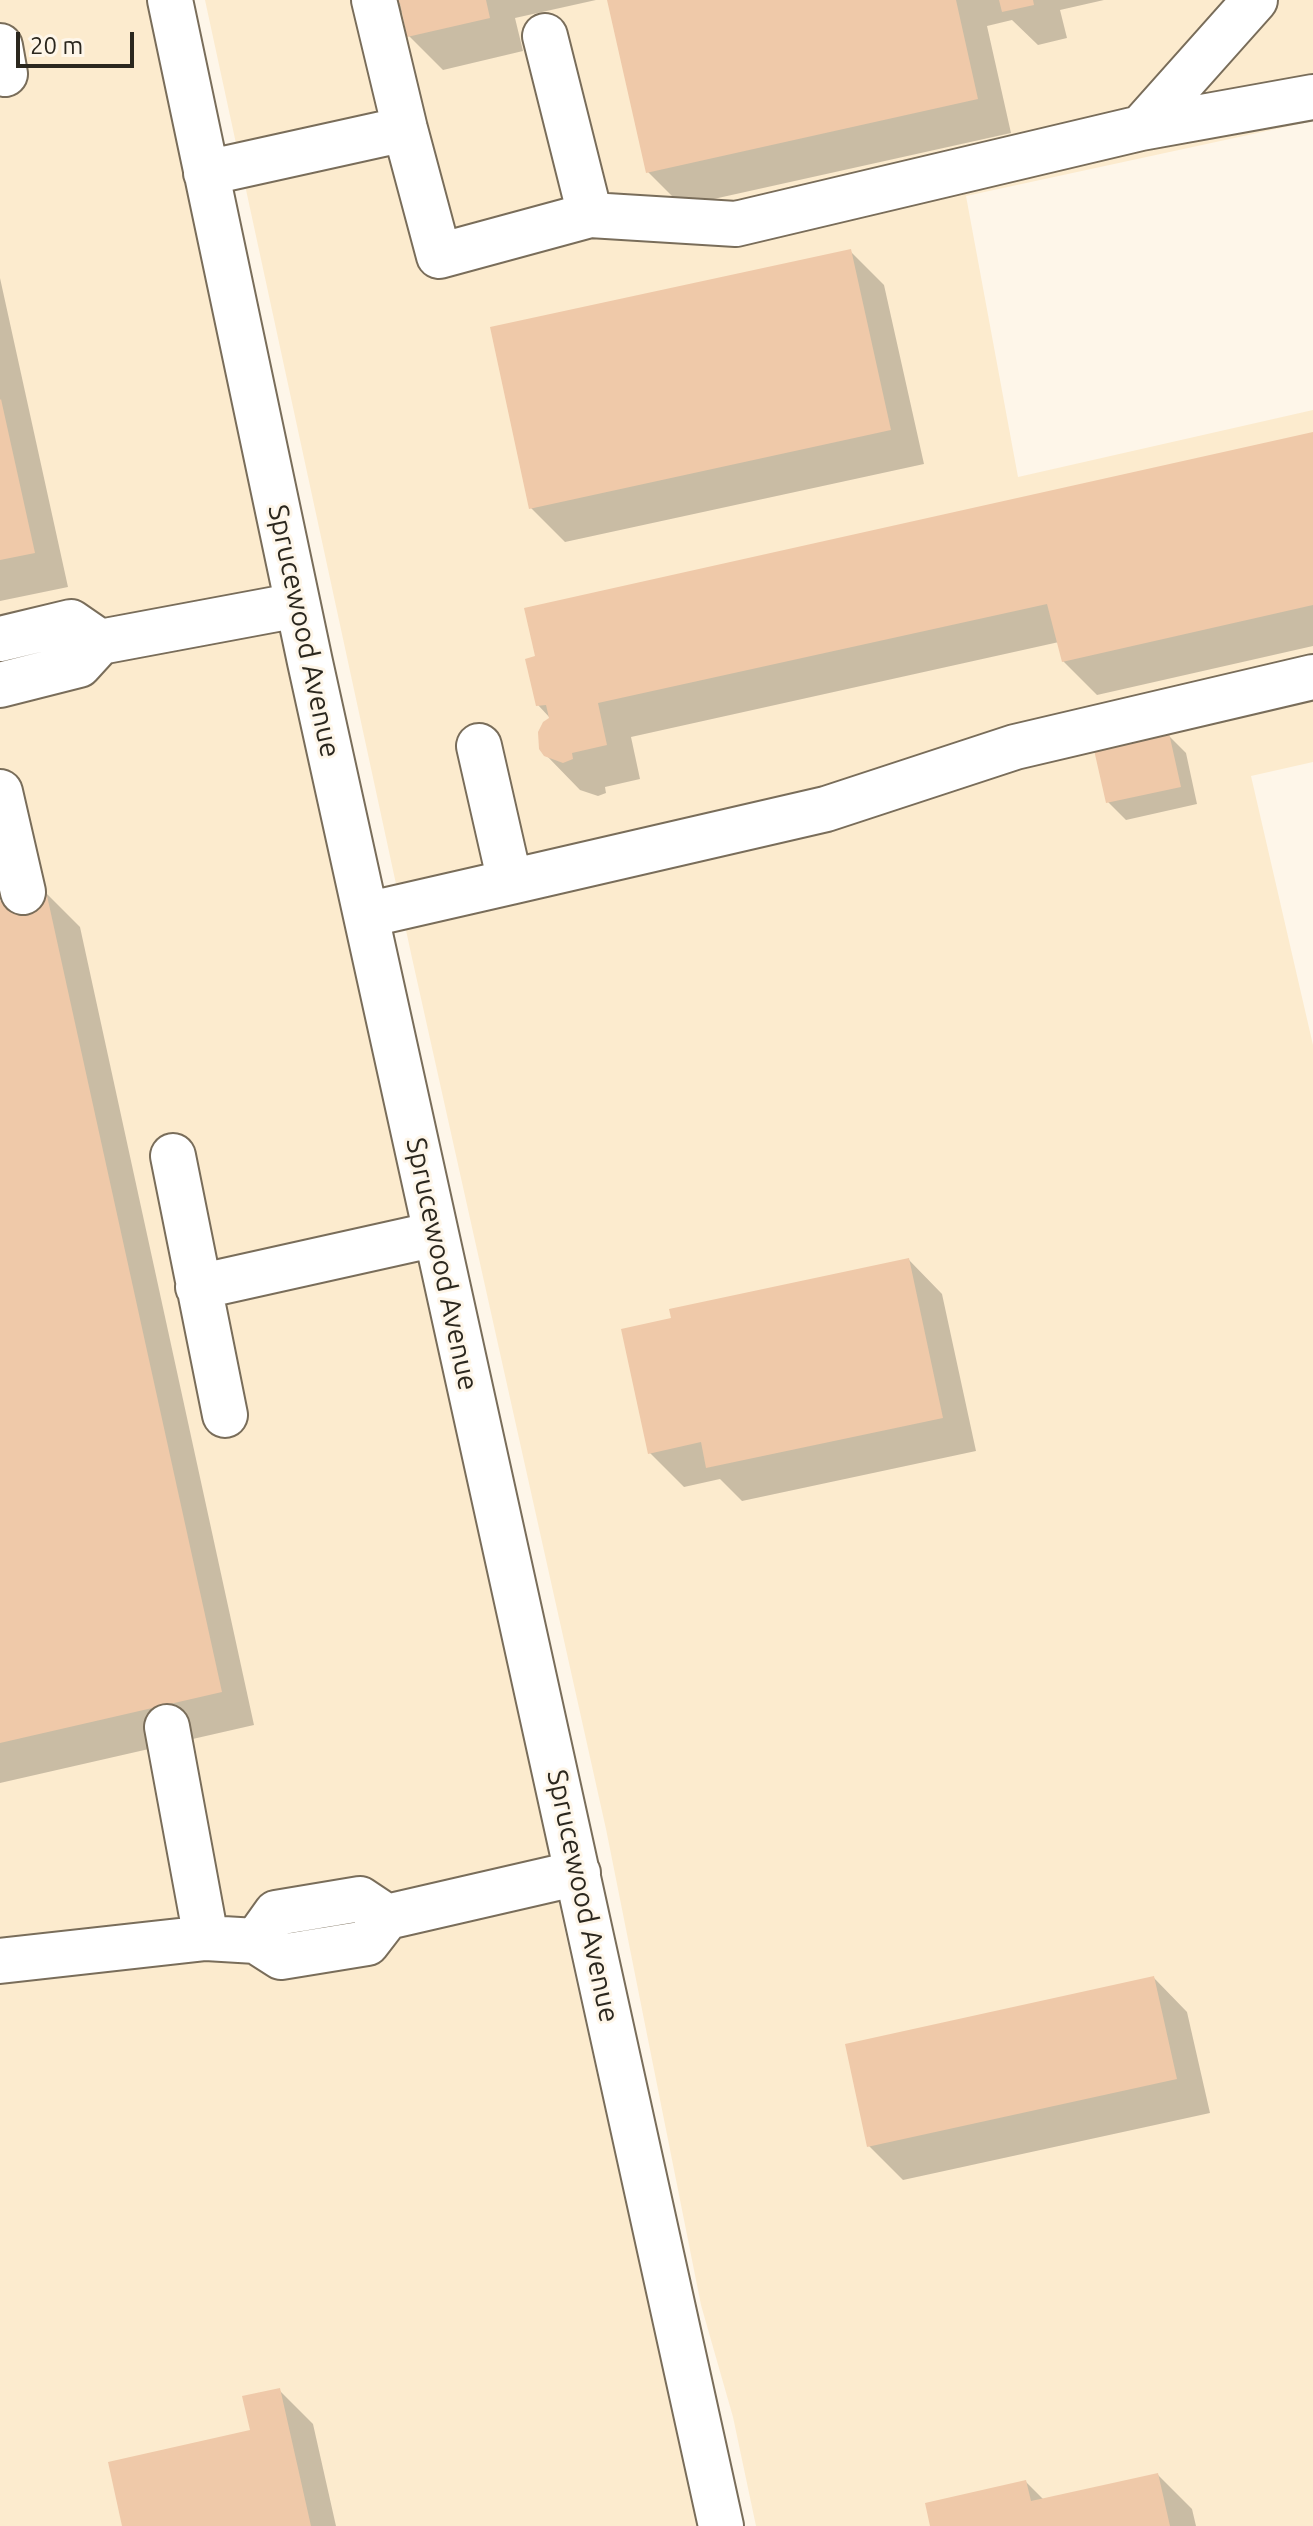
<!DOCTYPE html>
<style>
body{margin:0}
#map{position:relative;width:1313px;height:2526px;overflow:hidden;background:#fef6e9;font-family:Ubuntu,sans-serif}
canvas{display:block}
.scale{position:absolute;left:16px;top:32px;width:118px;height:36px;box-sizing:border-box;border:4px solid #2b271e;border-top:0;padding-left:10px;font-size:24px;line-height:28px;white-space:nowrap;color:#2b271e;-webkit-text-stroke:6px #fef6e9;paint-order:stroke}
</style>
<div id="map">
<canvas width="1313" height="2526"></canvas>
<div class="scale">20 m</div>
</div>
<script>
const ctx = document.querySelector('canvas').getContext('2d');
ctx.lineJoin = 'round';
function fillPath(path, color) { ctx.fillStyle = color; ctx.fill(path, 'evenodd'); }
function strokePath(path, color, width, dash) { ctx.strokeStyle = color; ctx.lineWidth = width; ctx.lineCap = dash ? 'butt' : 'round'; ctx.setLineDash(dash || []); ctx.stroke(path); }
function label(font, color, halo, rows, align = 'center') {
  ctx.font = font + ' Ubuntu,sans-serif'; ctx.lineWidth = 6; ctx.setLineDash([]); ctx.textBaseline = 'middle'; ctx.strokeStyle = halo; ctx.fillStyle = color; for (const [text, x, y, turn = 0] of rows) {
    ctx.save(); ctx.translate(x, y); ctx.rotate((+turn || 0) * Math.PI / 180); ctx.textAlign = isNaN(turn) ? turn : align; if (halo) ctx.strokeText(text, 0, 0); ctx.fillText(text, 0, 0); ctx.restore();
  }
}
fillPath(new Path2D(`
 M 0,0 L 148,0 L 268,520 L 564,1927 L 698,2526 L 0,2526 Z
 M 205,0 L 1313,0 L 1313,121 L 966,196 L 1018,477 L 1313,410 L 1313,762 L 1251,776 L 1313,1045 L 1313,2526 L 756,2526 L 733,2417 L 701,2305 L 606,1829 L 412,958 Z`), '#fcebce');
fillPath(new Path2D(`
 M 392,0 L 596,0 L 515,18 L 523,51 L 443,70 L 409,36 L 405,16 L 393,4 Z
 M 610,0 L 1104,0 L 1060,10 L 1067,38 L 1038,45 L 1012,20 L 987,26 L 1011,133 L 682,206 L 648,172 Z
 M 850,251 L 884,285 L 924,464 L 565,542 L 531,508 Z
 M 0,278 L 68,587 L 0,601 Z
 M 1313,434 L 1313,646 L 1097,695 L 1063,661 L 1059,642 L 631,737 L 640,779 L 605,787 L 606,793 L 598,796 L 580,790 L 546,755 L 551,719 L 538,705 Z
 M 1168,735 L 1186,753 L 1197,804 L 1126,820 L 1108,802 Z
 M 46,893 L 80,927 L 254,1725 L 0,1783 L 0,903 Z
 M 909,1260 L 942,1294 L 976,1451 L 742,1501 L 720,1479 L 684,1487 L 650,1453 Z
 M 1154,1978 L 1187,2012 L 1210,2113 L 903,2180 L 869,2146 Z
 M 279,2390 L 313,2424 L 336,2526 L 124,2526 L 252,2432 Z
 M 1158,2475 L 1192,2509 L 1196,2526 L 932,2526 L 1026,2482 L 1044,2500 Z`), '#0003');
fillPath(new Path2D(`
 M 390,0 L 486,0 L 490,18 L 407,37 L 400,3 L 391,5 Z
 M 607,0 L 956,0 L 978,99 L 646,173 Z
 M 999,0 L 1033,0 L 1034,5 L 1002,12 Z
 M 851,249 L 891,430 L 529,509 L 490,327 Z
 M 1,399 L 35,553 L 0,560 L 0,400 Z
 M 1313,432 L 1313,605 L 1062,662 L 1047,604 L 598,703 L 607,745 L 572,753 L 573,759 L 563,763 L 544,756 L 539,749 L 538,732 L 543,722 L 549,718 L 546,705 L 536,706 L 525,659 L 535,656 L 524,608 Z
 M 1169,733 L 1181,787 L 1106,803 L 1094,750 Z
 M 46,891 L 222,1692 L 0,1743 L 0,901 Z
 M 909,1258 L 943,1418 L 706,1468 L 701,1442 L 648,1454 L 621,1329 L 671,1318 L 669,1309 Z
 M 1154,1976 L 1177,2079 L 867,2147 L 845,2044 Z
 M 280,2388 L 311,2526 L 122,2526 L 108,2462 L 250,2430 L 242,2396 Z
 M 1158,2473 L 1170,2526 L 930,2526 L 925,2503 L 1026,2480 L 1031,2501 Z`), '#efc9a9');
const minor = new Path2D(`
 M 170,0 L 310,662 L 721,2526
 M 374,0 L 405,129 L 439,256 L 590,215 L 545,36
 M 0,46 L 5,74
 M 1141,128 L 1313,97
 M 206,173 L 405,129
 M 590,215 L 736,224 L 1141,128 L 1255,0
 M 0,639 L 71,622 L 100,642
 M 0,685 L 79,665 L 100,642 L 298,605
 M 0,792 L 23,892
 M 510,882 L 826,809 L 1015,747 L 1313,677
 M 366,915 L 510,882 L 479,746
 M 173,1156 L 225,1415
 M 198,1287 L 436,1234
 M 167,1727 L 206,1938
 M 256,1941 L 276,1913 L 360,1899 L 387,1917
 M 0,1961 L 206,1938 L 256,1941 L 281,1957 L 367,1943 L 387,1917 L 578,1873`);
strokePath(minor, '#796d5a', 48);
strokePath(minor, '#fff', 44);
label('28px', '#2b271e', '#fef6e9', [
 ["Sprucewood Avenue",304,631,78],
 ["Sprucewood Avenue",442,1264,78],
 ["Sprucewood Avenue",583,1896,78]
]);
</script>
